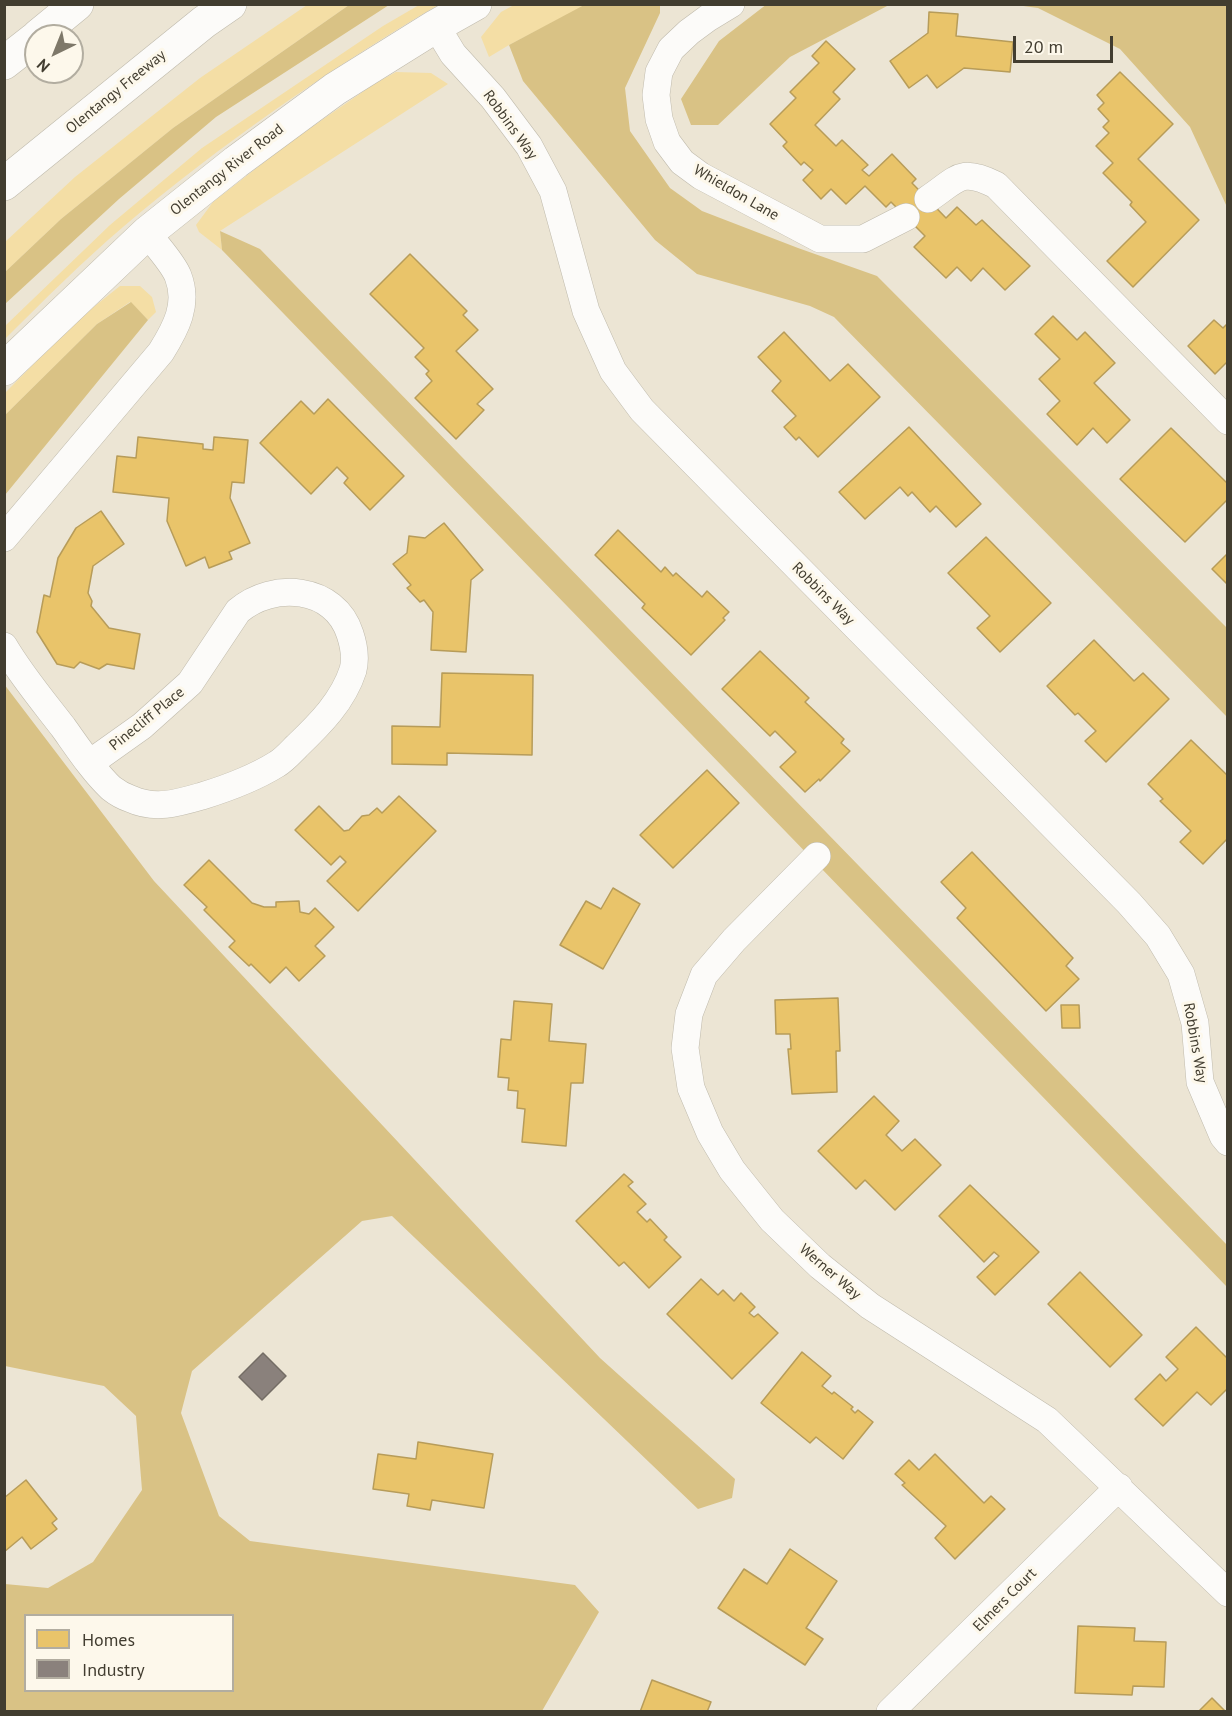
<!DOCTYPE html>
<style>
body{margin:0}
#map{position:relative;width:1232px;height:1716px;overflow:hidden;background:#ece5d4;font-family:"PT Sans",sans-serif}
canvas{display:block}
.frame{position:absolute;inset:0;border:6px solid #423d30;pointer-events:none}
.legend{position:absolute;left:24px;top:1614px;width:210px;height:78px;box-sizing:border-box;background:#fdf8eb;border:2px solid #b2ada0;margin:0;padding:8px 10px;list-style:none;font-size:18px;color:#423d30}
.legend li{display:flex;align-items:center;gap:12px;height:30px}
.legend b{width:30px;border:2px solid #b2ada0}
.north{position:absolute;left:24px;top:24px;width:60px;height:60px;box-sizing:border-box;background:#fdf8eb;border:2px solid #b2ada0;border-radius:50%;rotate:223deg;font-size:16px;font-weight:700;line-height:24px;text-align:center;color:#423d30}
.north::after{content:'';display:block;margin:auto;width:21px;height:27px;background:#7e7869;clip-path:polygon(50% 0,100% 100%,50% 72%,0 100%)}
.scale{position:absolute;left:1013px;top:36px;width:100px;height:27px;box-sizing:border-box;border:3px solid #423d30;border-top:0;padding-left:8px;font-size:18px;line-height:21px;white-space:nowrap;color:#423d30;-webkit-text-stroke:4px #fdf8eb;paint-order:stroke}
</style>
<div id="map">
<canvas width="1232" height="1716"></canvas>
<div class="frame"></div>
<ul class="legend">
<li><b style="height:16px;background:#e9c46a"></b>Homes</li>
<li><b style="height:16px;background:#8a817c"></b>Industry</li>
</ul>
<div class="north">N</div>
<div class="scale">20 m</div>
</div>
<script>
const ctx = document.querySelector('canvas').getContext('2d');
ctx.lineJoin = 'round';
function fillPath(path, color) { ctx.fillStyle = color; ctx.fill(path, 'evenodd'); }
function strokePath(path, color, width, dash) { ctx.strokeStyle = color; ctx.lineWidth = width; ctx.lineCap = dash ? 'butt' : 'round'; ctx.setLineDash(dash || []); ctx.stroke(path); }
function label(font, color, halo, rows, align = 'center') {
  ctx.font = font + ' "PT Sans",sans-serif'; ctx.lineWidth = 6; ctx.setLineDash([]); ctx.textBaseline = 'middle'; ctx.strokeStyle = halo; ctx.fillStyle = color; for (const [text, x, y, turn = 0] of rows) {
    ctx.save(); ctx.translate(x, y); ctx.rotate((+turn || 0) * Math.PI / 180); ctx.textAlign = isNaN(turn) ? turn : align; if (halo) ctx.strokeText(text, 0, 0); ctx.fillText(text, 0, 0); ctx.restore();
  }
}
fillPath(new Path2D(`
 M 307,5 L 349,5 L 173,128 L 61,219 L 5,272 L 5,242 L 75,177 L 200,78 Z
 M 419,5 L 438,5 C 328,70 221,144 123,227 C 82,262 43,301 5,339 L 5,326 L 110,225 L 202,148 L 383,26 Z
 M 514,5 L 586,5 L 509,45 L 489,57 L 481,37 L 501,12 Z
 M 396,72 L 431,73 L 448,84 L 220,231 L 222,250 L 199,232 L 196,225 L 213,202 L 290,142 L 374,84 Z
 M 120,286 L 140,286 L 152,297 L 156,312 L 148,320 L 130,302 L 97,324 L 5,415 L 5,393 L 76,321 Z`), '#f4dea5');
fillPath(new Path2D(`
 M 586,4 L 660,5 L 660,13 L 625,88 L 630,131 L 670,188 L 702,211 L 798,248 L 877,276 L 1227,628 L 1227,717 L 834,317 L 810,306 L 697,274 L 655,240 L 523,81 L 509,45 Z
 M 767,4 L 889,5 L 790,57 L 718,125 L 691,125 L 681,99 L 719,41 Z
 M 349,5 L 389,5 L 216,117 L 119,199 L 5,304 L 5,272 L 61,219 L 173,128 Z
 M 1016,5 L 1227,5 L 1227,207 L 1190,127 L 1120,49 L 1038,8 Z
 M 220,231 L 260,249 L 1227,1245 L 1227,1287 L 222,250 Z
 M 131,302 L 148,320 L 5,495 L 5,415 L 97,324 Z
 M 4,684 L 154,881 L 600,1358 L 735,1479 L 732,1498 L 698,1509 L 392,1216 L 362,1221 L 192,1371 L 181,1413 L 219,1516 L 250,1541 L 575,1585 L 599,1612 L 542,1711 L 5,1711 L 5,1584 L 48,1588 L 93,1562 L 142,1490 L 136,1416 L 104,1386 L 5,1366 ZM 26,1616 L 232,1616 L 232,1690 L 26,1690 Z`), '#d9c285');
const homes = new Path2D(`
 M 929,12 L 958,14 L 956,36 L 1013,42 L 1010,72 L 964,68 L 937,88 L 927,75 L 909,88 L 890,61 L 928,33 Z
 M 826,41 L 855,69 L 833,92 L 840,99 L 815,125 L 836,146 L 842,140 L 868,165 L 862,170 L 869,176 L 892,154 L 916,179 L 912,183 L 946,218 L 957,207 L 976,225 L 982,220 L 1030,266 L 1005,290 L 983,268 L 971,281 L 957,267 L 946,278 L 914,247 L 925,236 L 891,202 L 886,207 L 865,186 L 846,204 L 831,189 L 821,199 L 803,180 L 813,170 L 804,162 L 801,165 L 783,146 L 787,142 L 770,124 L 796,98 L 790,92 L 819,63 L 812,56 Z
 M 1120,72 L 1173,124 L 1138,159 L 1199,220 L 1133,287 L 1107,261 L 1146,222 L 1130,205 L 1132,202 L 1103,173 L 1113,163 L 1096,146 L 1109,133 L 1103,127 L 1109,121 L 1098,109 L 1104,103 L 1097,95 Z
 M 410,254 L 467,311 L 463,315 L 478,330 L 456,351 L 493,389 L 477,404 L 484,410 L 456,439 L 415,398 L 432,381 L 426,374 L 429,371 L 415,357 L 424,348 L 370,294 Z
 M 1053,316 L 1077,340 L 1085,332 L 1115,363 L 1094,383 L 1130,420 L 1107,443 L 1093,428 L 1077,445 L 1047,414 L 1060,401 L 1039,379 L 1060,359 L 1035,334 Z
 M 1214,320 L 1223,328 L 1228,323 L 1228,361 L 1215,374 L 1188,346 Z
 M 784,332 L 830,381 L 848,364 L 880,397 L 818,457 L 799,437 L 796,440 L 784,427 L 796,416 L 772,391 L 781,381 L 758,357 Z
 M 328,399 L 404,476 L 370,510 L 344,483 L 348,478 L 337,467 L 311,494 L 260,443 L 301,401 L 314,414 Z
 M 909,427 L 981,504 L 956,527 L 936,506 L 930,512 L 912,492 L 908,496 L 900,487 L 865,519 L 839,492 Z
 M 1171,428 L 1228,484 L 1228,499 L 1185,542 L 1120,479 Z
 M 138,437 L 203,444 L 203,449 L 213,450 L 214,437 L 248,440 L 244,483 L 232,482 L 230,498 L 250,543 L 229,552 L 232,559 L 209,568 L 205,557 L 186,566 L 167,521 L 169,498 L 113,492 L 117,456 L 136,458 Z
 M 101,511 L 124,544 L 93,566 L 88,593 L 92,601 L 91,606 L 109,628 L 140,634 L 134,669 L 107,664 L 99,669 L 80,662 L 74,668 L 57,664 L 37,632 L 44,595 L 50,597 L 58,558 L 76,528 Z
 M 444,523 L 483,570 L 471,580 L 466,652 L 431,650 L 433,612 L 424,600 L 420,602 L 407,588 L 411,585 L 393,564 L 407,553 L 409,536 L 425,538 Z
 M 618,530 L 661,572 L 665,567 L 673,576 L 676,573 L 702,597 L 707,591 L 729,612 L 723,618 L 725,620 L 691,655 L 642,608 L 645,604 L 595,555 Z
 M 986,537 L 1051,603 L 1000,652 L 977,628 L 990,616 L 948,573 Z
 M 1228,553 L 1228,585 L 1212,569 Z
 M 1094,640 L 1134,681 L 1143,673 L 1169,699 L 1106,762 L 1085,741 L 1096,731 L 1078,713 L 1075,715 L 1047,686 Z
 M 760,651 L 809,698 L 805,702 L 844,739 L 841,743 L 850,751 L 820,781 L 819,779 L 805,792 L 780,767 L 796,752 L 775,731 L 770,736 L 722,689 Z
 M 442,673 L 533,675 L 532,755 L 447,753 L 447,765 L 392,764 L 392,726 L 440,727 Z
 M 1191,740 L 1228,776 L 1228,838 L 1203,864 L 1180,842 L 1191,831 L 1160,801 L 1163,799 L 1148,784 Z
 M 707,770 L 739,803 L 673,868 L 640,835 Z
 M 399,796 L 436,831 L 358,911 L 327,881 L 346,862 L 340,856 L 331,865 L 295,830 L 319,806 L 344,831 L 349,830 L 362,816 L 369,815 L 377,808 L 382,813 Z
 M 972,852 L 1073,958 L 1066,966 L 1079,979 L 1046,1011 L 957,918 L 966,908 L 941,882 Z
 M 209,860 L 252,903 L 264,907 L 276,907 L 276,902 L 299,901 L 300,912 L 309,914 L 315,908 L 334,927 L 315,946 L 325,956 L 299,981 L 286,967 L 270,983 L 251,964 L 249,966 L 229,947 L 235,941 L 204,910 L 207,907 L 184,885 Z
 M 613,888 L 640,904 L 603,969 L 560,945 L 586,901 L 601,909 Z
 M 838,998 L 840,1051 L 836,1051 L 837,1092 L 792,1094 L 788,1049 L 791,1049 L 790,1034 L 776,1034 L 775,1000 Z
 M 514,1001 L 552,1004 L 549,1041 L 586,1044 L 583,1083 L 571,1083 L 566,1146 L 522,1142 L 525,1109 L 517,1108 L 518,1091 L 508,1090 L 509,1078 L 498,1077 L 501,1039 L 511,1040 Z
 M 1061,1005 L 1079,1005 L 1080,1028 L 1062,1028 Z
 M 874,1096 L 899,1121 L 886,1135 L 902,1151 L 915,1139 L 941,1165 L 895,1210 L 865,1180 L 856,1189 L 818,1151 Z
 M 624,1174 L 633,1182 L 628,1186 L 646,1204 L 637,1212 L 647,1222 L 650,1219 L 667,1237 L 664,1240 L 681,1257 L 649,1288 L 624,1262 L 619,1266 L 576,1221 Z
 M 970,1185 L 1039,1252 L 995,1295 L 977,1277 L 999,1256 L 994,1252 L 984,1262 L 939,1216 Z
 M 1080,1272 L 1142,1335 L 1110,1367 L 1048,1304 Z
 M 701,1279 L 718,1295 L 723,1290 L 734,1301 L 741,1293 L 755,1307 L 749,1313 L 754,1317 L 758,1314 L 778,1333 L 732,1379 L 667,1314 Z
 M 1196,1327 L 1228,1359 L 1228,1388 L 1211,1405 L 1197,1392 L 1163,1426 L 1135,1399 L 1160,1374 L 1166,1381 L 1178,1369 L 1166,1357 Z
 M 802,1352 L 831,1376 L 822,1386 L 832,1394 L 834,1392 L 853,1407 L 851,1409 L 855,1413 L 858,1410 L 873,1422 L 843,1459 L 816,1437 L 810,1443 L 761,1403 Z
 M 418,1442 L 493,1454 L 484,1508 L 432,1500 L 430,1510 L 407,1506 L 409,1494 L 373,1489 L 378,1454 L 416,1459 Z
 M 935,1454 L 984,1503 L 991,1496 L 1005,1509 L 955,1559 L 935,1538 L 946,1526 L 902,1485 L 905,1483 L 895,1474 L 909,1460 L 919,1470 Z
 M 26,1480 L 57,1519 L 52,1523 L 57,1529 L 31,1549 L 22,1537 L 4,1552 L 4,1498 Z
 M 790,1549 L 837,1581 L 806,1628 L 823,1639 L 805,1665 L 718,1608 L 744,1569 L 767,1584 Z
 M 1078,1626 L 1135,1628 L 1134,1641 L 1166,1642 L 1164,1687 L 1133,1686 L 1132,1695 L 1075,1693 Z
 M 652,1680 L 711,1702 L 707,1712 L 640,1712 Z
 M 1212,1698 L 1226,1712 L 1198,1712 Z`);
fillPath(homes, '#e9c46a');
strokePath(homes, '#b79c59', 1.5);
const industry = new Path2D(`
 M 263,1353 L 286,1376 L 262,1400 L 239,1377 Z`);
fillPath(industry, '#8a817c');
strokePath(industry, '#746d65', 1.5);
const minor = new Path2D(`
 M 731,4 L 708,18 L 689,32 L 671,49 L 659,72 L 656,95 L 659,119 L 667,142 L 682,162 L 701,176 L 820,239 L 863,239 L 906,217
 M 436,26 L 453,54 L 493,98 L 529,146 L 553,191 L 586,311 L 613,371 L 642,410 L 1129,903 L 1158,936 L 1181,974 L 1195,1023 L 1200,1082 L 1223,1136 L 1228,1142
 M 928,199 C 958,179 960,167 996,185 L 1228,421
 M 4,538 L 161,352 C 176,328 189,304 178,276 C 173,263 156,245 147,233
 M 4,646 C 21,675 43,701 63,727 C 78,748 93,771 111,788 C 116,792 125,797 131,799 C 155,810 178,803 202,796 C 228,788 253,779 277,764 C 284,760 291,752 297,746 C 320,724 343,701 353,670 C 356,658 354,646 350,634 C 335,586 273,581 238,611 L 190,683 L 142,726 L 90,763
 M 817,856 L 734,940 L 704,975 L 689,1014 L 685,1048 L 691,1088 L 710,1133 L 732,1170 L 772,1220 L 820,1266 L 870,1306 L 1047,1420 L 1228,1593
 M 890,1712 L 1119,1487`);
const secondary = new Path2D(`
 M 4,369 L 147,233 L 236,162 L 335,89 L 436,26 L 475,4`);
const motorway = new Path2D(`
 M 38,36 L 77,4
 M 4,63 L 36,38
 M 4,184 L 204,22 L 230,4`);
strokePath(minor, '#bfbaac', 28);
strokePath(secondary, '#bfbaac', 34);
strokePath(motorway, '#bfbaac', 34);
strokePath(minor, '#fcfbf9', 27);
strokePath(secondary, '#fcfbf9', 33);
strokePath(motorway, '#fcfbf9', 33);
label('15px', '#423d30', '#fdf8eb', [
 ["Olentangy Freeway",116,92,-39],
 ["Robbins Way",510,125,54],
 ["Olentangy River Road",227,170,-38],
 ["Whieldon Lane",736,193,30],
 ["Robbins Way",823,594,45],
 ["Pinecliff Place",147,719,-39],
 ["Robbins Way",1195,1043,80],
 ["Werner Way",830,1272,41],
 ["Elmers Court",1005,1600,-45]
]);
</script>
